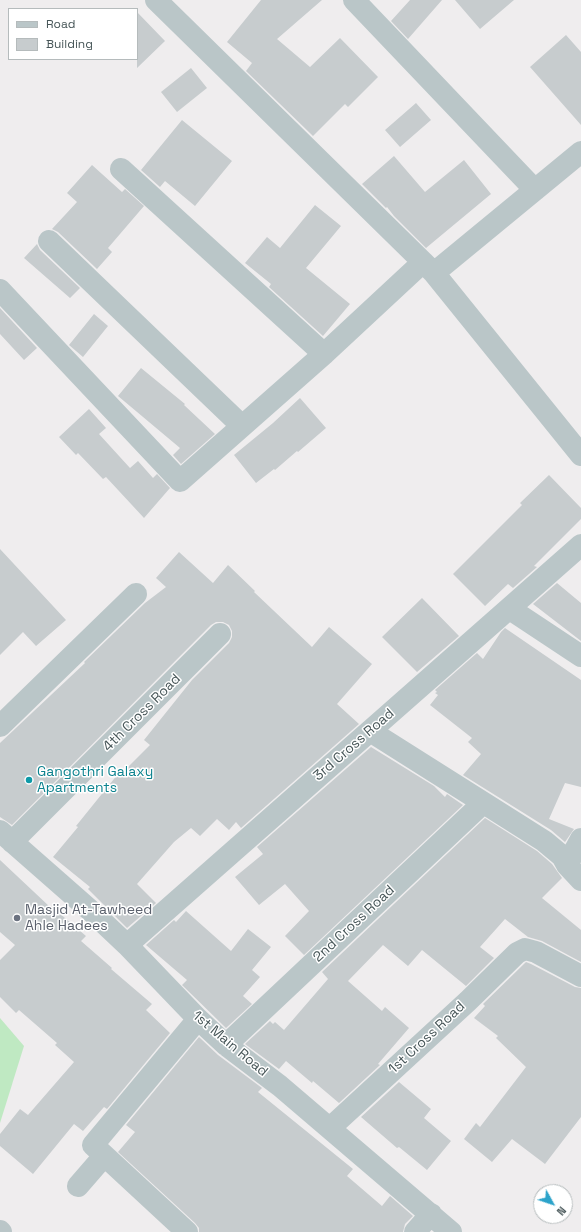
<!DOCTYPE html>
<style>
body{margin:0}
#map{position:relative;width:581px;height:1232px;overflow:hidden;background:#efedee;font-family:"Space Grotesk",sans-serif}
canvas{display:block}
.legend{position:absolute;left:8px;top:8px;width:130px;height:52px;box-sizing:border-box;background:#fff;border:1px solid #b5bbbc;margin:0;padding:5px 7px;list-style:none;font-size:12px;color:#475658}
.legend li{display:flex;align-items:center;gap:8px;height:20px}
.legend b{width:20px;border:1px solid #b5bbbc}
.north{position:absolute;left:533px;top:1184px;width:40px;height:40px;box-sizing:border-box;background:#fff;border:1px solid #b5bbbc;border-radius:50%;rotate:130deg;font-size:11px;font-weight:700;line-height:16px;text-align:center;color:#475658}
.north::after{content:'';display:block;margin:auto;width:14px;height:18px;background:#2ca3ca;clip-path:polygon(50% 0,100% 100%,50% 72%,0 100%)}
</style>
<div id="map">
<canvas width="581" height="1232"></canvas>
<ul class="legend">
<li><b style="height:5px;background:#bac6c8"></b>Road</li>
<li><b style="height:11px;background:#c7ccce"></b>Building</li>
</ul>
<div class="north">N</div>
</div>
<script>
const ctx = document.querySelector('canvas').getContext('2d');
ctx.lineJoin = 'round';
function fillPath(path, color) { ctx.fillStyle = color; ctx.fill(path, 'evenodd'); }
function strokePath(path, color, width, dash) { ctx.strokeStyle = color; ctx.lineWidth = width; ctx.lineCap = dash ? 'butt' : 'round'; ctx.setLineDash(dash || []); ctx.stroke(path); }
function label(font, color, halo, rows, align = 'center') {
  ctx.font = font + ' "Space Grotesk",sans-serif'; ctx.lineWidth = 3; ctx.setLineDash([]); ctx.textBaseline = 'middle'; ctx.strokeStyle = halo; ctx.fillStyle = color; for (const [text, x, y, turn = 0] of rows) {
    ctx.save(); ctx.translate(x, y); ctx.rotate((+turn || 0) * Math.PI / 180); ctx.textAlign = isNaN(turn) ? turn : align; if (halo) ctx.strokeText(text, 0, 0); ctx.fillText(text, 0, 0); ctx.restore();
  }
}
fillPath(new Path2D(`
 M 0,1018 L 24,1046 L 0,1123 Z`), '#bfe9c2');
fillPath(new Path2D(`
 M 261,0 L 322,0 L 277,39 L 310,67 L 340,38 L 378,77 L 348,107 L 345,104 L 313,136 L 246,71 L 252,63 L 227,42 Z
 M 410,0 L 442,0 L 408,39 L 391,21 Z
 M 455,0 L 514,0 L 480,29 Z
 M 137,12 L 165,41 L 137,68 Z
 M 566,35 L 581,52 L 581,125 L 530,67 Z
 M 191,68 L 207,88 L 177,112 L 161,92 Z
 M 416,103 L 431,120 L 400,147 L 385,130 Z
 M 182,120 L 232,161 L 195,206 L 165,181 L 160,187 L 141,170 Z
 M 394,156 L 425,192 L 464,160 L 491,194 L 426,248 L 394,216 L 387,207 L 386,208 L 362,184 Z
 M 92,165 L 122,192 L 125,189 L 144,206 L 108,248 L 112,252 L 97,269 L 58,232 L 52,229 L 77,202 L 67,193 Z
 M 315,205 L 341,226 L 306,268 L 350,304 L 323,336 L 269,287 L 271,284 L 245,263 L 267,237 L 280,248 Z
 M 37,244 L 40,250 L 80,288 L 70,298 L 24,258 Z
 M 0,308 L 37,348 L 24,360 L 0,334 Z
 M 94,314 L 108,326 L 83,357 L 69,345 Z
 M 141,368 L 185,404 L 184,405 L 215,434 L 181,464 L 173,455 L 180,448 L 118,396 Z
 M 300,398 L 326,428 L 298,452 L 297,451 L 275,470 L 274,469 L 256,483 L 234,455 L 273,423 Z
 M 89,409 L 106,428 L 99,434 L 130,468 L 138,461 L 153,478 L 157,474 L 170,488 L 144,518 L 106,477 L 103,479 L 78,453 L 76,455 L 59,437 Z
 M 549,475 L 581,508 L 581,519 L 534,566 L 537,567 L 513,588 L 508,584 L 485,606 L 453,574 L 522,505 L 520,503 Z
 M 0,549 L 66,620 L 36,646 L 23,632 L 0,655 Z
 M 179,552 L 213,583 L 228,565 L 255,591 L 254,592 L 312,647 L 329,627 L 372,664 L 337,704 L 359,724 L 241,828 L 236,822 L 229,830 L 217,819 L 200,836 L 191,828 L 174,842 L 137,884 L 156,903 L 127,928 L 88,889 L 90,887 L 53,857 L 78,827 L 76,826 L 122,769 L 124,771 L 150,745 L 144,740 L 192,680 L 229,643 L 232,637 L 232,631 L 229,625 L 223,622 L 216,622 L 211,625 L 12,825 L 0,817 L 0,743 L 85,663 L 84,662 L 145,603 L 166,587 L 156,578 Z
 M 557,583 L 581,603 L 581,641 L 533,604 Z
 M 422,598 L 459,636 L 417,672 L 382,637 Z
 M 505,628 L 581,680 L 581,787 L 565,783 L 549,819 L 574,829 L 565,842 L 551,830 L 463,775 L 481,754 L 468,742 L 472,738 L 430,705 L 438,695 L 435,693 L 437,692 L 435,690 L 477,653 L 483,659 L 501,632 Z
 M 371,747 L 434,786 L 445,797 L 447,794 L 463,805 L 304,955 L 285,936 L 309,911 L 285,884 L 259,905 L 235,877 L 263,854 L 257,847 Z
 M 485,818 L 537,851 L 552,864 L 562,878 L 542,898 L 581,930 L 581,962 L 542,941 L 528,937 L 505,919 L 480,947 L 494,958 L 466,986 L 422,950 L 408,966 L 383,945 L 348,981 L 382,1011 L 385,1007 L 409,1028 L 378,1064 L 380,1065 L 339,1103 L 313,1081 L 312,1083 L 286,1061 L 279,1069 L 245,1044 L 270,1021 L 273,1024 L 275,1022 L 284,1030 L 328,979 L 322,972 Z
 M 0,860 L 50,907 L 51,906 L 86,936 L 81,941 L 112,968 L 111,969 L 152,1004 L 146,1010 L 170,1033 L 107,1109 L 104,1107 L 83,1131 L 74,1124 L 33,1174 L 0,1146 L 0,1134 L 20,1109 L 28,1115 L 74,1062 L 55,1045 L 57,1043 L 19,1010 L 16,1013 L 0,997 L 0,960 L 15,945 L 0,932 Z
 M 186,911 L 231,951 L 248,929 L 271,947 L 252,970 L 260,977 L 243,996 L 252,1004 L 226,1028 L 182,985 L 187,980 L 146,945 L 174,920 L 176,922 Z
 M 526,962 L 531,964 L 575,987 L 581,988 L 581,1117 L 545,1164 L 512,1139 L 492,1162 L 464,1139 L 476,1123 L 480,1127 L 526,1067 L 496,1038 L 498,1036 L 474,1018 L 485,1006 L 483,1004 Z
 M 199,1037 L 218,1055 L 262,1088 L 258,1092 L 353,1169 L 347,1176 L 382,1206 L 390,1196 L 413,1216 L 405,1224 L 403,1232 L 199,1232 L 199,1228 L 195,1223 L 118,1152 L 135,1132 L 126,1125 Z
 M 399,1082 L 431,1109 L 424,1118 L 451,1141 L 427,1170 L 399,1147 L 397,1148 L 361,1117 Z`), '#c7ccce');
strokePath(new Path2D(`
 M 156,0 L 423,262
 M 354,0 L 535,190
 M 121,169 L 324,354
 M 49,241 L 242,426
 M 434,273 L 581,455
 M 0,290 L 180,481 L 324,354 L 423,262 L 434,273 L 581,152
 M 510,609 L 581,656
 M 0,726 L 136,594
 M 370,731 L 544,841 L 562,856 L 567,865 L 581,880
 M 0,831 L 91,911 L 127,945 L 198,1019 L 226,1045 L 280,1086 L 451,1232
 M 12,842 L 220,634
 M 567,865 L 581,839
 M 127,945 L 581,545
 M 226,1045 L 483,803
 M 330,1128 L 468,1001 L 517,953 L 525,949 L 536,952 L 581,976
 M 78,1186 L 104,1156
 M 0,1231 L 1,1232
 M 187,1232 L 93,1145 L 198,1019
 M 415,1232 L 431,1214`), '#bac6c8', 22);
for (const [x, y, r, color] of [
 [29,780,4,"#0f9aa8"],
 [17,918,4,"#6b7280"]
]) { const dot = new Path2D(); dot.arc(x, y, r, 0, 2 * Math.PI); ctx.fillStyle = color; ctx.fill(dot); strokePath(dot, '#fff', 1.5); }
label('14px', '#475658', '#fff', [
 ["4th Cross Road",142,713,-45],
 ["3rd Cross Road",354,745,-41],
 ["2nd Cross Road",354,924,-43],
 ["1st Cross Road",427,1038,-43],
 ["1st Main Road",230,1044,40]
]);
label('14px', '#0d838f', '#fff', [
 ["Gangothri Galaxy",37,772],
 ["Apartments",37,788]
], 'left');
label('14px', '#5b616d', '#fff', [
 ["Masjid At-Tawheed",25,910],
 ["Ahle Hadees",25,926]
], 'left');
</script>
